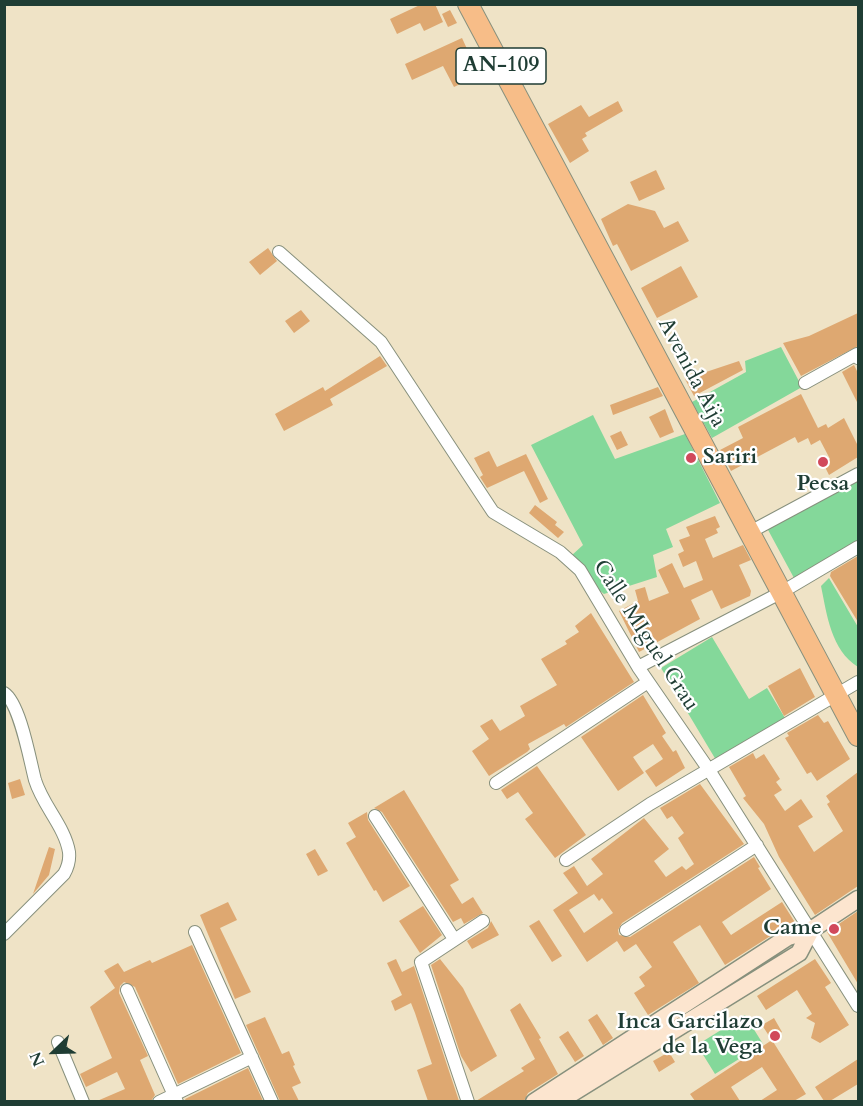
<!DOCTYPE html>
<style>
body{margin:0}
#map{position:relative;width:863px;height:1106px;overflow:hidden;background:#efe3c6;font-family:Cardo,serif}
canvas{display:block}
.frame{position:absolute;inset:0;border:6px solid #1f3d34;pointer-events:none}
.north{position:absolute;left:24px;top:1022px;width:60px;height:60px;-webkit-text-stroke:4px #fff;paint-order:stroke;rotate:247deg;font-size:16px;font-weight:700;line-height:24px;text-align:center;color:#1f3d34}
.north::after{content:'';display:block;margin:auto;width:21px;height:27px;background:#1f3d34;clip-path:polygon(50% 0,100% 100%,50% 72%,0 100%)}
</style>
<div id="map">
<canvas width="863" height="1106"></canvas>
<div class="frame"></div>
<div class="north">N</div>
</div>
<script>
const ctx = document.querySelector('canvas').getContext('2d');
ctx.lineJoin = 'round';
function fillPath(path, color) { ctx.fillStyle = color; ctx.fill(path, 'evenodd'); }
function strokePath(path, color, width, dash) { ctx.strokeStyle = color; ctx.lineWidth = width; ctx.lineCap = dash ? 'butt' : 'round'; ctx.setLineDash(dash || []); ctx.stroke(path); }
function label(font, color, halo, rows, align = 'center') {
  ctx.font = font + ' Cardo,serif'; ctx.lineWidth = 4.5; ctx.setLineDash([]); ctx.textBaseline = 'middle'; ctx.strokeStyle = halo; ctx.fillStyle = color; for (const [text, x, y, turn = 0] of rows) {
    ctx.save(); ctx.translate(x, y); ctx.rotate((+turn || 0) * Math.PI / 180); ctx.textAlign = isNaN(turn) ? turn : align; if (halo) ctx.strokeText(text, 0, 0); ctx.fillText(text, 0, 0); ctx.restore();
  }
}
fillPath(new Path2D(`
 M 781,347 L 802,387 L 712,438 L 692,402 L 746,372 L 745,361 Z
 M 593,415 L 615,459 L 685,434 L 720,503 L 666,529 L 673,547 L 653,555 L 657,577 L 604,594 L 592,584 L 571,556 L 583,545 L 531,445 Z
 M 858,480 L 858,541 L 794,578 L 767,528 Z
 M 829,578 L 858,627 L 858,667 C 831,650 827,615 821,586 Z
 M 712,637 L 749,699 L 767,688 L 785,718 L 716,760 L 661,668 Z
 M 745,1015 L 763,1044 L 715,1074 L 697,1045 Z`), '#84d89a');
fillPath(new Path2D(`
 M 422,4 L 435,4 L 443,22 L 424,31 L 420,23 L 397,34 L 390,19 Z
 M 450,10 L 457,23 L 448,27 L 442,14 Z
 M 462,38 L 479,75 L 454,87 L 443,66 L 412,80 L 405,64 Z
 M 618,101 L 623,111 L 585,133 L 587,136 L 582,139 L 589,151 L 570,163 L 548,124 L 581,105 L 589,117 Z
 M 656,170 L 665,189 L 639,201 L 630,182 Z
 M 628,204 L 655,211 L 664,228 L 678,221 L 689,241 L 631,271 L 617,244 L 613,246 L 601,219 Z
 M 268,248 L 277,261 L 260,275 L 249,262 Z
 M 681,266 L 698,297 L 657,318 L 641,288 Z
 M 301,310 L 310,321 L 294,333 L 285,321 Z
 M 858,313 L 858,346 L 801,376 L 783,343 L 809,336 Z
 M 380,356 L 387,366 L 330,399 L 333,405 L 284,431 L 275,414 L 323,387 L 325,391 Z
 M 739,361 L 743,370 L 694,396 L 685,379 Z
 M 854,365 L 858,373 L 858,404 L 842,372 Z
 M 658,387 L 663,396 L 613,415 L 610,405 Z
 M 801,394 L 818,428 L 826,424 L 828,428 L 844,418 L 858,446 L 858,457 L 829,475 L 823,463 L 830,459 L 820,440 L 811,445 L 808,438 L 798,443 L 795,437 L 731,471 L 720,450 L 743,438 L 738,427 Z
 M 665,409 L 674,432 L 660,438 L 649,417 Z
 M 621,431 L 628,445 L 617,450 L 610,436 Z
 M 489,451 L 497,467 L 526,454 L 548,499 L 540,503 L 524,471 L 487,488 L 480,477 L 483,475 L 474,458 Z
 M 535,505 L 557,522 L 555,525 L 564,532 L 558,538 L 529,513 Z
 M 715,516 L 720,527 L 716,529 L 718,533 L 705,539 L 713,558 L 743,545 L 751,560 L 739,565 L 751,591 L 750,596 L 721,609 L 712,590 L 691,600 L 700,619 L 639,652 L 619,611 L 638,601 L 635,590 L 645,587 L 649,601 L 669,593 L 658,570 L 672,563 L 684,588 L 703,580 L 696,561 L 683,567 L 678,554 L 684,551 L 679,540 L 690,536 L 686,527 Z
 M 858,556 L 858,622 L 830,576 L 831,572 Z
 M 591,613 L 634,682 L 566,727 L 564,724 L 528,744 L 530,749 L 527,752 L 489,776 L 472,751 L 489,739 L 480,726 L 492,719 L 500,731 L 525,716 L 520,706 L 557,685 L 541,659 L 567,644 L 565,641 L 579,632 L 575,626 Z
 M 800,668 L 815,697 L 784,716 L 768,686 Z
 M 643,695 L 666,733 L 662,736 L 673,752 L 676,750 L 685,768 L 656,787 L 645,771 L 663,759 L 653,744 L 633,757 L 644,773 L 618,791 L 581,737 Z
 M 818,715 L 824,723 L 828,721 L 850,759 L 817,781 L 811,772 L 807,774 L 785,738 L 789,736 L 787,733 Z
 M 753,753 L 756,759 L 764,754 L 780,779 L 776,782 L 782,790 L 774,795 L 785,811 L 801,799 L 813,817 L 798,826 L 814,852 L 843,831 L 827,804 L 830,802 L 826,796 L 858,772 L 858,886 L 815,915 L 779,857 L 764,824 L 743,798 L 746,796 L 729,767 Z
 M 537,766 L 586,835 L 555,858 L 525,819 L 533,813 L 518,792 L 507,799 L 501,790 Z
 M 20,779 L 25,795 L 12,799 L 8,783 Z
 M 700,784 L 744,844 L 622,923 L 618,930 L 619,935 L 630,937 L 754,857 L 760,867 L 758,868 L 771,889 L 722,922 L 731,935 L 782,902 L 796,924 L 783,928 L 725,965 L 700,925 L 685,934 L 673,942 L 699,983 L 648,1015 L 634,993 L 645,986 L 639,977 L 652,967 L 636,944 L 624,952 L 617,941 L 587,962 L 553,910 L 578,893 L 563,873 L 574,866 L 587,886 L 603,874 L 591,859 L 644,818 L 669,849 L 654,861 L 666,877 L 682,866 L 686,870 L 694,864 L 678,838 L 684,833 L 672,816 L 667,819 L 660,808 ZM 594,894 L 599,901 L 602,898 L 613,913 L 584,933 L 569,910 Z
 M 404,790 L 459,880 L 450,885 L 462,904 L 473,897 L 483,913 L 464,924 L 461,918 L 453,922 L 382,812 L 374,808 Z
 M 367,812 L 368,820 L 410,886 L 383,902 L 376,890 L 374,891 L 346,843 L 356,837 L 348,823 Z
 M 49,847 L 55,849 L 49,875 L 33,894 Z
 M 315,849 L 328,871 L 318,876 L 306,854 Z
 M 228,902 L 237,920 L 220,928 L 251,992 L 235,999 L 200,915 Z
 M 423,906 L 442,935 L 420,953 L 399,921 Z
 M 858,911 L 858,984 L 827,932 Z
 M 539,920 L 562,956 L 552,962 L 529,926 Z
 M 491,921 L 499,935 L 472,949 L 467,941 L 488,928 Z
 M 192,945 L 241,1053 L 178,1084 L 135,987 L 124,982 L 120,986 L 119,993 L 148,1056 L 140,1060 L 155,1095 L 151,1101 L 97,1101 L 125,1089 L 117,1072 L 86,1087 L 80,1074 L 112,1058 L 90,1007 L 115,988 L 104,971 L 118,963 L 124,972 L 150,960 L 152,963 Z
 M 396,959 L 402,972 L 414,966 L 459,1101 L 428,1101 L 417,1070 L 432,1064 L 415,1013 L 411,1003 L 395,1011 L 391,1001 L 402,995 L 387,963 Z
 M 440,959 L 463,988 L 497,1056 L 471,1072 L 461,1056 L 431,965 Z
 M 815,959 L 831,983 L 825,987 L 849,1025 L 820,1043 L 811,1038 L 815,1023 L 806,1018 L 812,1014 L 797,990 L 766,1010 L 757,996 Z
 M 520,1003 L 541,1038 L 539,1039 L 558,1074 L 528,1093 L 524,1101 L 476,1101 L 524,1071 L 521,1068 L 535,1059 L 510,1010 Z
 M 597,1014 L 613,1038 L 603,1045 L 588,1020 Z
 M 265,1017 L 282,1054 L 289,1051 L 295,1065 L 293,1066 L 301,1083 L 292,1087 L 299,1101 L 280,1101 L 246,1025 Z
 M 774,1018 L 782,1032 L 771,1039 L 762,1025 Z
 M 568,1031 L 584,1056 L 575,1062 L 559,1037 Z
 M 772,1040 L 806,1094 L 794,1101 L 760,1101 L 777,1090 L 762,1067 L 731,1087 L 740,1101 L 695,1101 L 690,1094 Z
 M 669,1052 L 675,1062 L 659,1072 L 653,1061 Z
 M 858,1059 L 858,1084 L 830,1101 L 824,1101 L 815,1087 Z
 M 248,1068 L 263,1101 L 186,1101 L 185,1099 Z`), '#dea871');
const street = new Path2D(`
 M 279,252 L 381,342 L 493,512 L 560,552 L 580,570 L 638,667 L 709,770 L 858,1006
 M 805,383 L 857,354 L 858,358
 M 750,532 L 858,474
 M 638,667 L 782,592 L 858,547
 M 4,693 C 20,703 30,761 35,780 C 43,806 65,827 69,852 C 70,861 68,867 64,874 L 4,934
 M 496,783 L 648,682
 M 375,816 L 454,939
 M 566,860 L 650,804 L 858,682
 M 626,930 L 757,845
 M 195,932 L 272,1102
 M 127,990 L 177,1102
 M 58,1042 L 83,1102
 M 159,1102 L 252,1057
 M 468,1102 L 421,962 L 483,921`);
const secondary = new Path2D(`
 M 534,1102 L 788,937 L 811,930 L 858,899
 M 558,1102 L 799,953 L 811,930`);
const primary = new Path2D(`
 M 468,4 L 858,736`);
strokePath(street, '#87907d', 14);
strokePath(secondary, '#87907d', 19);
strokePath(primary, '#87907d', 22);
strokePath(street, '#fff', 12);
strokePath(secondary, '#fce5cf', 16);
strokePath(primary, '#f7bd88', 20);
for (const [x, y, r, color] of [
 [691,458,6,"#d1495b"],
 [823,462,6,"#d1495b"],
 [834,929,6,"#d1495b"],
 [775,1036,6,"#d1495b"]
]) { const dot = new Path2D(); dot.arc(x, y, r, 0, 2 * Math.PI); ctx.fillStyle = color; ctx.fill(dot); strokePath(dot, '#fff', 2); }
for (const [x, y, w] of [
 [501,66,90]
]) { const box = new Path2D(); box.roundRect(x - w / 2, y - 18, w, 36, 4.5); ctx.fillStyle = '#fff'; ctx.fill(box); strokePath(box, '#1f3d34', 1.5); }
label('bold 21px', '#1f3d34', null, [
 ["AN-109",501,66]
]);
label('22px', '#1f3d34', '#fff', [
 ["Avenida Aija",691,373,62],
 ["Calle MIguel Grau",645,636,57]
]);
label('bold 22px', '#1f3d34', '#fff', [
 ["Sariri",703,458,"left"],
 ["Pecsa",823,485,"center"],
 ["Came",822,929],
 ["Inca Garcilazo",763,1023],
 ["de la Vega",763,1048]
], 'right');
</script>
